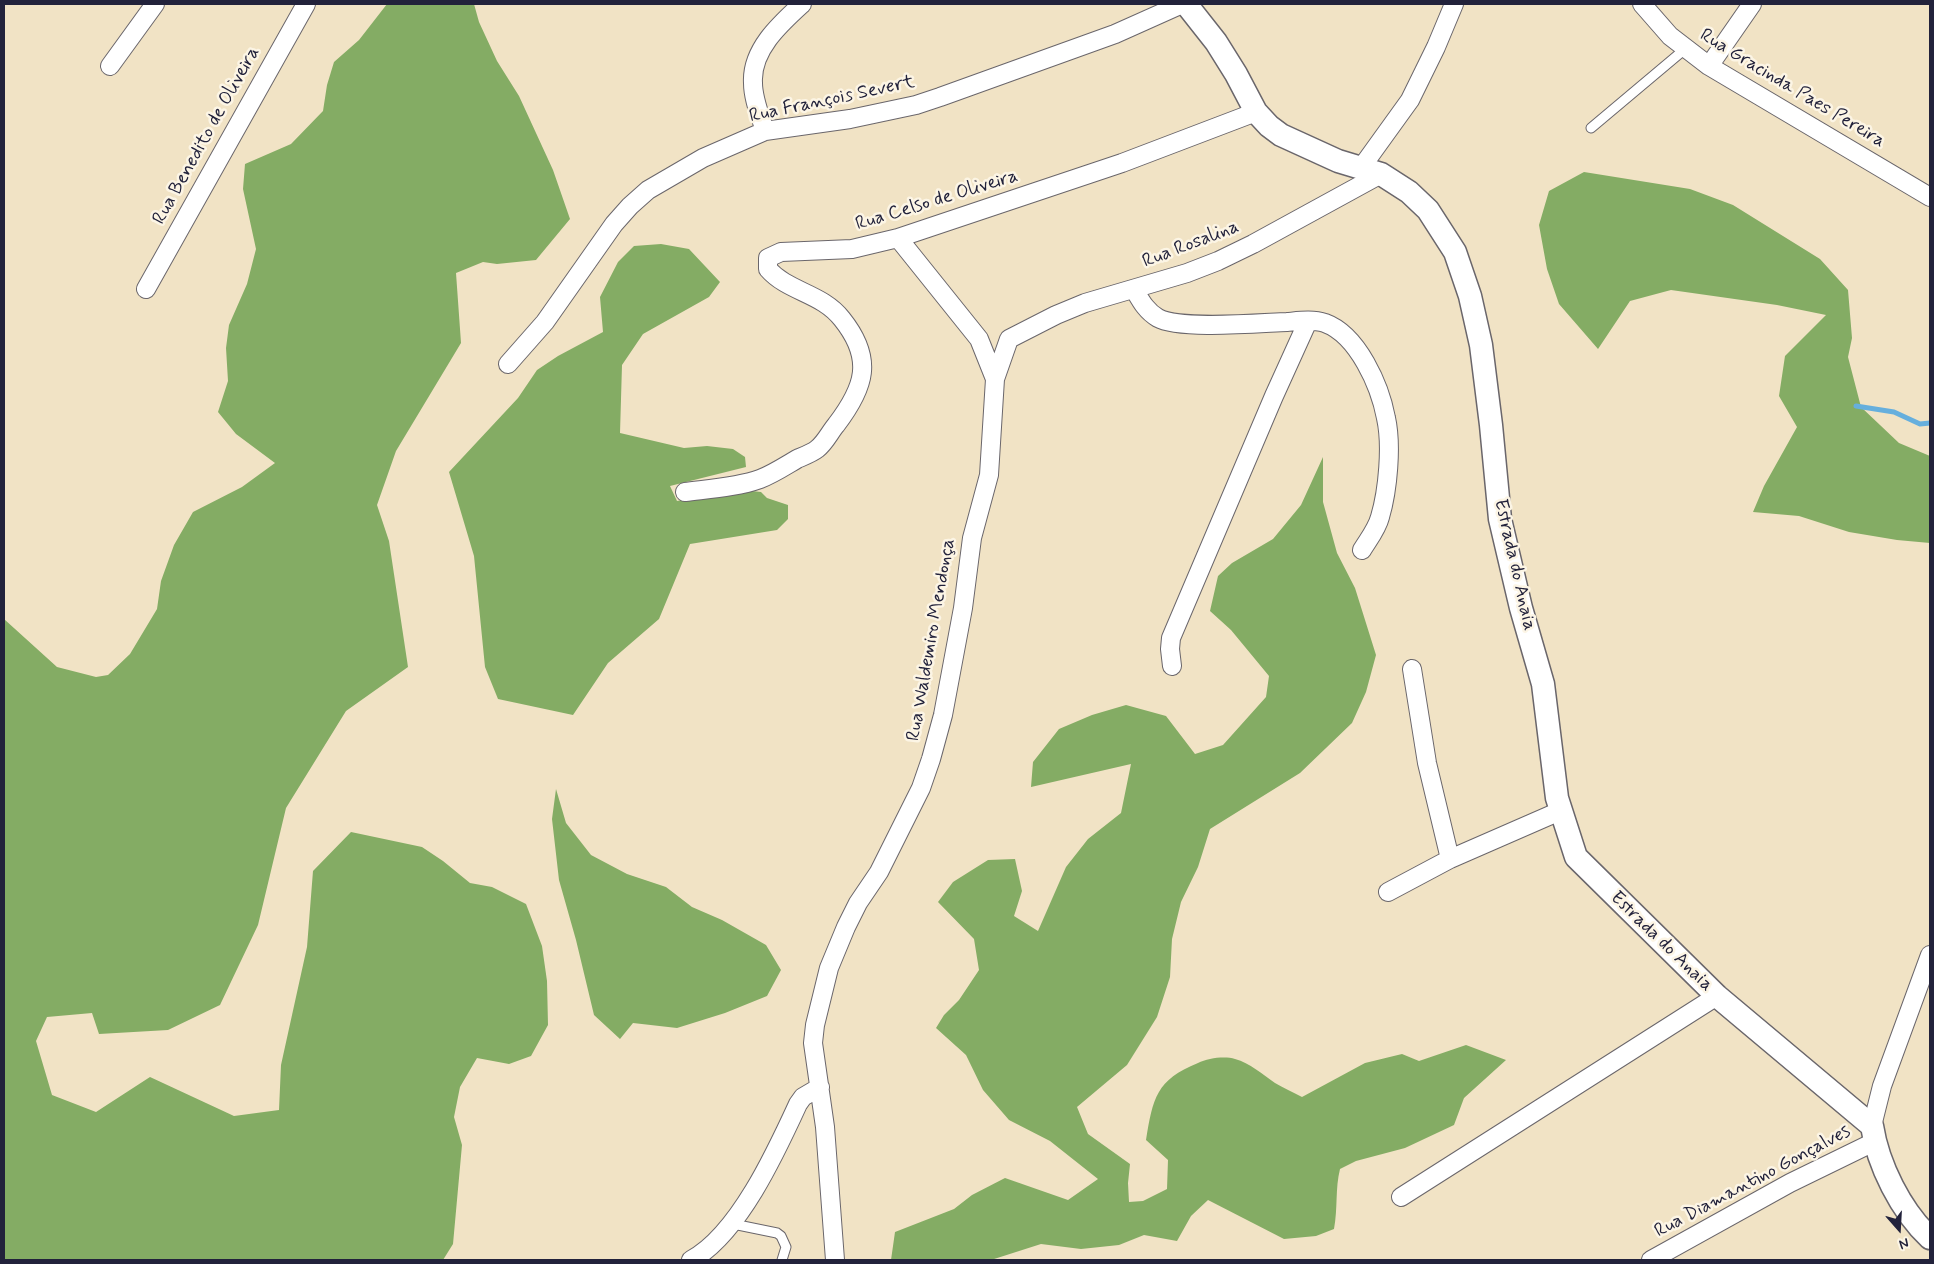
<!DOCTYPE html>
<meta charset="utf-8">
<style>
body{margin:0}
#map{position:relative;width:1934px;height:1264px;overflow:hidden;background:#f1e3c5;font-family:Mynerve,sans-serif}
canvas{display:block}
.frame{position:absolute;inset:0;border:5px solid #22223b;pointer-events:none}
.north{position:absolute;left:1874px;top:1204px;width:50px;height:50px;-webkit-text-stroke:4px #fcf5e5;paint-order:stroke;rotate:161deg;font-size:14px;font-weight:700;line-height:20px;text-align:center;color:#22223b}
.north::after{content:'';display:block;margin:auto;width:18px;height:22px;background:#22223b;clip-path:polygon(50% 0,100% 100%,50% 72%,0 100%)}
</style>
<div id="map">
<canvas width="1934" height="1264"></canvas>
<div class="frame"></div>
<div class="north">N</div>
</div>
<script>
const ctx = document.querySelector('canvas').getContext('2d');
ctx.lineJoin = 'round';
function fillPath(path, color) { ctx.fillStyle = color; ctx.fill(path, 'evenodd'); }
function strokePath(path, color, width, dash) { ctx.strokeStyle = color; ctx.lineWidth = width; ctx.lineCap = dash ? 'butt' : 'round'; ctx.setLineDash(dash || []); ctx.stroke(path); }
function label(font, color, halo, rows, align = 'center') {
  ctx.font = font + ' Mynerve,sans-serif'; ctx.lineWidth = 5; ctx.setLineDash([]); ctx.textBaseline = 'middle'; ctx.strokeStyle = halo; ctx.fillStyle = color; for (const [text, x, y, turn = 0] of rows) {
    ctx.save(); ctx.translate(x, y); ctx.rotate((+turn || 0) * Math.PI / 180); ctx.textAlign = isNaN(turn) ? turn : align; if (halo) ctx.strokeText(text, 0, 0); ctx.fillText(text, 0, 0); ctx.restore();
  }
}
fillPath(new Path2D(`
 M 387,4 L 474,4 L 479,22 L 497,61 L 519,96 L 553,170 L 570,219 L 536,260 L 497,264 L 483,262 L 456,273 L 461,343 L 396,451 L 377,505 L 389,541 L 408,667 L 346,711 L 286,808 L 258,925 L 220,1005 L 168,1030 L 99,1034 L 92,1013 L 47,1017 L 36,1041 L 52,1095 L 96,1112 L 150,1077 L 234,1116 L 279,1110 L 281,1065 L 307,947 L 313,871 L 351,832 L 422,847 L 443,861 L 470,883 L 492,887 L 526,904 L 542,946 L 547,981 L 548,1025 L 531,1056 L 509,1064 L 477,1058 L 460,1087 L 454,1117 L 462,1145 L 453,1244 L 443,1260 L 4,1260 L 4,619 L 57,667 L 96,677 L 108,675 L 130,654 L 157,609 L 161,581 L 174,545 L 193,512 L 242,487 L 275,463 L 236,434 L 218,412 L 228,381 L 226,348 L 229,325 L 247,284 L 256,249 L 243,189 L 245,164 L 291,144 L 323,111 L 327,85 L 334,62 L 359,40 Z
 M 1584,172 L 1690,189 L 1733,205 L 1820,259 L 1848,290 L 1852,338 L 1848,357 L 1861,407 L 1899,443 L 1930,456 L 1930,543 L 1897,540 L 1849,532 L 1799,516 L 1753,512 L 1764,486 L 1797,427 L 1779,396 L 1785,356 L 1826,315 L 1777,305 L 1671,290 L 1630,301 L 1598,349 L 1559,304 L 1547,269 L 1539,225 L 1549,191 Z
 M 661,244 L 689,249 L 720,282 L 709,297 L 643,334 L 622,365 L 620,433 L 684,448 L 707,446 L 733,449 L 745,457 L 746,467 L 670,486 L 677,501 L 743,490 L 761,492 L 767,498 L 788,505 L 788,519 L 777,530 L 690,544 L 659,619 L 608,663 L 573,715 L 498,699 L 485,667 L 474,556 L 449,472 L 518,398 L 537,370 L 558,356 L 603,332 L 600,297 L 618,262 L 634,246 Z
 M 1323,457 L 1323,502 L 1337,553 L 1355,588 L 1376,655 L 1366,692 L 1352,723 L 1300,773 L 1210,829 L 1198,867 L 1181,902 L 1172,939 L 1170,977 L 1157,1017 L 1127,1065 L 1077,1107 L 1088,1134 L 1130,1164 L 1128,1183 L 1129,1202 L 1143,1201 L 1167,1189 L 1168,1160 L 1146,1140 C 1153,1098 1156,1080 1198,1063 C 1208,1058 1225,1056 1235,1059 C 1250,1063 1262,1074 1275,1083 C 1283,1088 1293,1092 1302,1097 L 1365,1063 L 1402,1054 L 1419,1061 L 1466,1045 L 1506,1060 L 1464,1098 L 1454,1125 L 1405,1148 L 1356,1161 L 1340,1169 C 1335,1189 1338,1208 1334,1229 L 1316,1236 L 1284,1239 L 1208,1200 L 1191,1216 L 1177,1241 L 1144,1235 L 1119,1245 L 1081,1249 L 1041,1244 L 991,1260 L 891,1260 L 895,1232 L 954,1209 L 972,1195 L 1005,1178 L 1068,1200 L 1098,1179 L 1050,1141 L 1009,1120 L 983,1090 L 966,1055 L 936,1028 L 944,1015 L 959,1000 L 979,970 L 974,939 L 938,902 L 953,882 L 988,860 L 1015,859 L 1022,891 L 1014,916 L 1038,931 L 1066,867 L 1088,839 L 1121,813 L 1131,764 L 1031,787 L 1033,762 L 1059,729 L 1092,715 L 1126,705 L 1166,716 L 1195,754 L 1223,745 L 1266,697 L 1269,676 L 1231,630 L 1210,611 L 1218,576 L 1232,563 L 1273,539 L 1301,505 Z
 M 556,789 L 566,823 L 591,855 L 627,874 L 666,887 L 692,907 L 722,920 L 766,945 L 781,970 L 767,996 L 725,1013 L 677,1028 L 633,1023 L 620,1039 L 594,1015 L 576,940 L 559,880 L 552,819 Z`), '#84ac64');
strokePath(new Path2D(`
 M 1856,406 L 1894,412 L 1920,424 L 1930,423`), '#66afdd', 5);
const service = new Path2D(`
 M 1591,128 L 1685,49
 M 733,1224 L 777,1233 L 781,1236 L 786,1247 L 782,1260`);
const minor = new Path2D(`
 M 1642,4 L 1670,36 L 1709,66 L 1930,197
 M 110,66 L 155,4
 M 1709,66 L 1752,4
 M 765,131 C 760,115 753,99 753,83 C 751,50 780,24 802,4
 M 1361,168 L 1410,100 L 1436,47 L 1454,4
 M 146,289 L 306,4
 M 1134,289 C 1141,301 1146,311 1158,318 C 1179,330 1260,323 1287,322 C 1299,321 1313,319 1325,323 C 1358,335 1380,386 1386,418 C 1392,445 1388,490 1380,517 C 1377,529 1368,540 1362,550
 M 508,364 L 545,322 L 614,224 L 630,206 L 648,190 L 703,158 L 765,131 L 850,119 L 916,105 L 940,97 L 1115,34 L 1182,4
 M 995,379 L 1009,339 L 1056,315 L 1085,303 L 1187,273 L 1218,261 L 1253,244 L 1381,174
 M 685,492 C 708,489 738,487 760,479 C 773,474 785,466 797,459 C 804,456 812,453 817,449 C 825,443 830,432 836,425 C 865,387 874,359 842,319 C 822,293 788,292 768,269 L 768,258 L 781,252 L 852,249 L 898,238 L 1122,163 L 1256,112
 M 1172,666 L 1170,649 L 1171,638 L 1274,396 L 1308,321
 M 1412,669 L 1427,763 L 1450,859
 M 1388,892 L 1450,859 L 1560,811
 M 1872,1126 L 1882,1086 L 1930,955
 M 1401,1197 L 1717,996
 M 691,1260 C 738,1235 776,1152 798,1104 L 803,1097 L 820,1087
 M 835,1260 L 825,1127 L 813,1043 L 815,1025 L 829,968 L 846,927 L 858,903 L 879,872 L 921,788 L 931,759 L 943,715 L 963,608 L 972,538 L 989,475 L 995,379 L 979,339 L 898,238
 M 1651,1260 L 1790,1183 L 1874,1142`);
const tertiary = new Path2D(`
 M 1186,4 L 1216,42 L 1236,74 L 1256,112 L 1269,126 L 1281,135 L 1338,161 L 1381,174 L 1409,192 L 1428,210 L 1455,252 L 1470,296 L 1481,345 L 1491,425 L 1500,519 L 1521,608 L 1543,684 L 1557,798 L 1576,857 L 1717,996 L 1872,1126 C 1878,1165 1901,1211 1930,1238`);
strokePath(service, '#6a666b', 11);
strokePath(minor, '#6a666b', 20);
strokePath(tertiary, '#6a666b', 25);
strokePath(service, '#fff', 9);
strokePath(minor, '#fff', 18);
strokePath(tertiary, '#fff', 22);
label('19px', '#22223b', '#fcf5e5', [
 ["Rua Gracinda Paes Pereira",1792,89,31],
 ["Rua François Severt",832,100,-12],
 ["Rua Benedito de Oliveira",207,136,-61],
 ["Rua Celso de Oliveira",937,201,-17],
 ["Rua Rosalina",1191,245,-21],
 ["Estrada do Anaia",1514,565,77],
 ["Rua Waldemiro Mendonça",932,640,-80],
 ["Estrada do Anaia",1661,942,44],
 ["Rua Diamantino Gonçalves",1753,1182,-28]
]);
</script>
